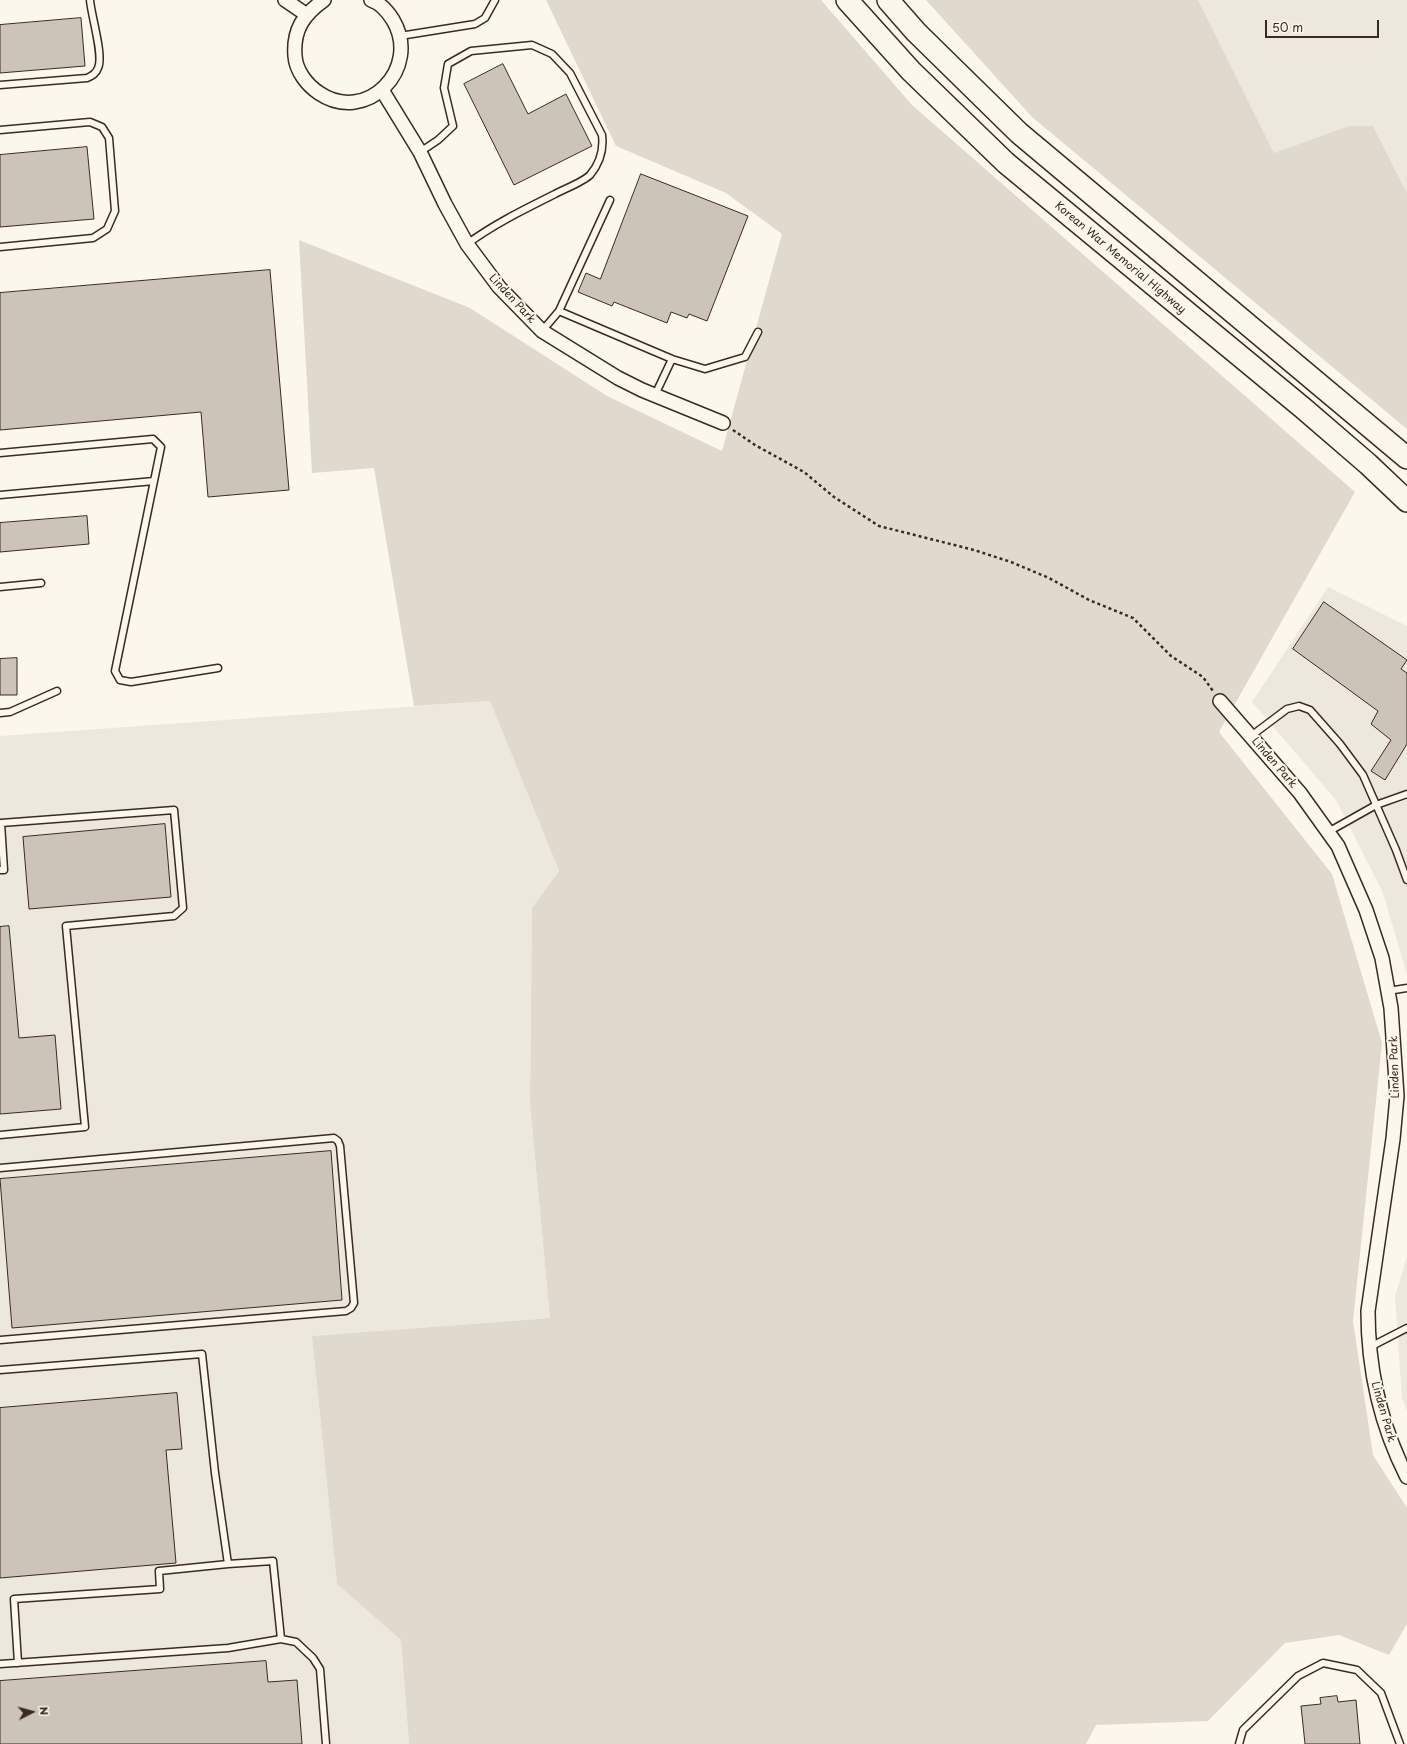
<!DOCTYPE html>
<style>
body{margin:0}
#map{position:relative;width:1407px;height:1744px;overflow:hidden;background:#fbf7ec;font-family:"Playpen Sans",sans-serif}
canvas{display:block}
.north{position:absolute;left:12px;top:1692px;width:40px;height:40px;-webkit-text-stroke:3px #fbf7ec;paint-order:stroke;rotate:84deg;font-size:11px;font-weight:700;line-height:16px;text-align:center;color:#3b2a1e}
.north::after{content:'';display:block;margin:auto;width:14px;height:18px;background:#3b2a1e;clip-path:polygon(50% 0,100% 100%,50% 72%,0 100%)}
.scale{position:absolute;left:1265px;top:20px;width:114px;height:18px;box-sizing:border-box;border:2px solid #3b2a1e;border-top:0;padding-left:5px;font-size:12px;line-height:14px;white-space:nowrap;color:#3b2a1e;-webkit-text-stroke:3px #fbf7ec;paint-order:stroke}
</style>
<div id="map">
<canvas width="1407" height="1744"></canvas>
<div class="north">N</div>
<div class="scale">50 m</div>
</div>
<script>
const ctx = document.querySelector('canvas').getContext('2d');
ctx.lineJoin = 'round';
function fillPath(path, color) { ctx.fillStyle = color; ctx.fill(path, 'evenodd'); }
function strokePath(path, color, width, dash) { ctx.strokeStyle = color; ctx.lineWidth = width; ctx.lineCap = dash ? 'butt' : 'round'; ctx.setLineDash(dash || []); ctx.stroke(path); }
function label(font, color, halo, rows, align = 'center') {
  ctx.font = font + ' "Playpen Sans",sans-serif'; ctx.lineWidth = 4; ctx.setLineDash([]); ctx.textBaseline = 'middle'; ctx.strokeStyle = halo; ctx.fillStyle = color; for (const [text, x, y, turn = 0] of rows) {
    ctx.save(); ctx.translate(x, y); ctx.rotate((+turn || 0) * Math.PI / 180); ctx.textAlign = isNaN(turn) ? turn : align; if (halo) ctx.strokeText(text, 0, 0); ctx.fillText(text, 0, 0); ctx.restore();
  }
}
fillPath(new Path2D(`
 M 1198,0 L 1407,0 L 1407,193 L 1373,126 L 1349,126 L 1274,153 Z
 M 1328,587 L 1407,626 L 1407,975 L 1383,893 L 1336,800 L 1252,702 Z
 M 490,701 L 559,871 L 532,908 L 530,1104 L 550,1318 L 312,1336 L 337,1584 L 401,1640 L 409,1744 L 0,1744 L 0,736 Z
 M 1407,1256 L 1407,1410 L 1402,1399 L 1395,1296 Z`), '#ede8dd');
fillPath(new Path2D(`
 M 546,0 L 821,0 L 912,105 L 1355,492 L 1219,732 L 1332,874 L 1382,1043 L 1353,1321 L 1373,1455 L 1407,1508 L 1407,1624 L 1389,1655 L 1339,1635 L 1285,1643 L 1208,1721 L 1096,1725 L 1086,1744 L 409,1744 L 401,1640 L 337,1584 L 312,1336 L 550,1318 L 530,1104 L 532,908 L 559,871 L 490,701 L 414,706 L 374,468 L 312,473 L 299,240 L 470,308 L 607,396 L 722,451 L 782,234 L 726,193 L 616,146 Z
 M 926,0 L 1198,0 L 1274,153 L 1349,126 L 1373,126 L 1407,193 L 1407,429 L 1032,117 Z`), '#dfd9ce');
const building = new Path2D(`
 M 81,18 L 85,66 L 0,73 L 0,25 Z
 M 503,64 L 528,114 L 566,94 L 592,146 L 514,185 L 464,84 Z
 M 87,147 L 94,219 L 0,227 L 0,155 Z
 M 641,174 L 748,216 L 707,321 L 689,314 L 687,318 L 671,312 L 667,323 L 614,302 L 612,306 L 578,292 L 586,273 L 600,279 Z
 M 270,270 L 289,490 L 208,497 L 201,412 L 0,430 L 0,293 Z
 M 87,516 L 89,544 L 0,552 L 0,523 Z
 M 1324,602 L 1407,660 L 1401,669 L 1407,673 L 1407,744 L 1385,780 L 1371,771 L 1391,740 L 1371,724 L 1378,711 L 1293,649 Z
 M 17,658 L 17,695 L 0,695 L 0,659 Z
 M 165,824 L 171,897 L 29,909 L 23,837 Z
 M 9,926 L 19,1038 L 55,1035 L 61,1109 L 0,1114 L 0,927 Z
 M 331,1151 L 342,1300 L 12,1328 L 0,1179 Z
 M 177,1393 L 182,1449 L 166,1450 L 176,1563 L 0,1578 L 0,1408 Z
 M 266,1661 L 268,1682 L 297,1680 L 302,1744 L 0,1744 L 0,1681 Z
 M 1337,1696 L 1338,1702 L 1356,1700 L 1360,1744 L 1305,1744 L 1301,1706 L 1321,1704 L 1320,1698 Z`);
fillPath(building, '#ccc4b9');
strokePath(building, '#3b2a1e', 1);
const service = new Path2D(`
 M 400,36 L 475,24 L 485,18 L 495,0
 M 0,85 L 87,78 C 92,76 96,74 98,68 C 104,56 91,15 90,0
 M 0,130 L 90,122 L 102,127 L 109,138 L 115,211 L 107,229 L 93,238 L 0,247
 M 420,152 L 438,140 L 453,126 L 444,88 L 448,64 L 471,51 L 532,45 L 552,54 L 570,73 L 602,135 C 604,151 600,163 590,175 C 583,182 564,189 555,194 C 525,209 494,224 467,244
 M 559,311 L 610,200
 M 542,331 L 559,311 L 672,359 L 655,395
 M 672,359 L 705,369 L 745,357 L 758,332
 M 0,453 L 153,439 L 161,447 L 154,481 L 0,495
 M 154,481 L 115,671 L 120,680 L 131,682 L 218,668
 M 0,587 L 41,583
 M 0,713 L 10,712 L 57,691
 M 1251,736 L 1287,709 L 1299,706 L 1310,710 L 1340,744 L 1363,775 L 1396,850 L 1407,880
 M 1328,832 L 1376,805 L 1407,794
 M 0,870 L 4,870 L 1,823 L 174,810 L 183,908 L 174,916 L 66,926 L 85,1127 L 0,1135
 M 1388,991 L 1407,988
 M 0,1168 L 334,1138 L 338,1141 L 340,1146 L 354,1303 L 351,1308 L 346,1311 L 0,1340
 M 1370,1347 L 1407,1328
 M 0,1370 L 202,1354 L 215,1473 L 228,1564 L 273,1561 L 281,1639 L 228,1648 L 0,1664
 M 281,1639 L 296,1642 L 313,1658 L 320,1669 L 326,1744
 M 18,1663 L 14,1599 L 160,1589 L 159,1571 L 228,1564
 M 1239,1744 L 1243,1730 L 1298,1676 L 1323,1663 L 1357,1670 L 1381,1693 L 1400,1744`);
const minor = new Path2D(`
 M 285,0 L 307,15
 M 324,0 C 303,15 293,30 295,56 C 296,71 307,85 319,93 C 366,125 422,69 393,20 C 388,12 380,3 371,0
 M 382,90 L 420,152 L 445,204 L 467,244 L 499,287 L 542,331 L 618,378 L 642,390 L 723,423
 M 1220,701 L 1300,793 L 1338,846 L 1366,910 L 1382,958 L 1391,1008 L 1397,1096 L 1393,1139 L 1368,1311 C 1368,1370 1380,1424 1407,1477`);
const primary = new Path2D(`
 M 847,0 L 911,71 L 1006,163 L 1303,408 L 1368,464 L 1407,501
 M 888,0 L 916,32 L 1019,133 L 1407,458`);
strokePath(service, '#3b2a1e', 9);
strokePath(minor, '#3b2a1e', 16);
strokePath(primary, '#3b2a1e', 24);
strokePath(new Path2D(`
 M 733,430 L 755,445 L 804,472 L 834,497 L 879,526 L 974,550 L 1011,562 L 1049,578 L 1089,600 L 1133,618 L 1171,656 L 1203,677 L 1213,691`), '#3b2a1e', 2.5, [3, 3]);
strokePath(service, '#fbf7ec', 6);
strokePath(minor, '#fbf7ec', 13);
strokePath(primary, '#fbf7ec', 21);
label('11px', '#3b2a1e', '#fbf7ec', [
 ["Korean War Memorial Highway",1120,258,40],
 ["Linden Park",512,299,47],
 ["Linden Park",1274,763,49],
 ["Linden Park",1395,1067,-92],
 ["Linden Park",1383,1412,74]
]);
</script>
